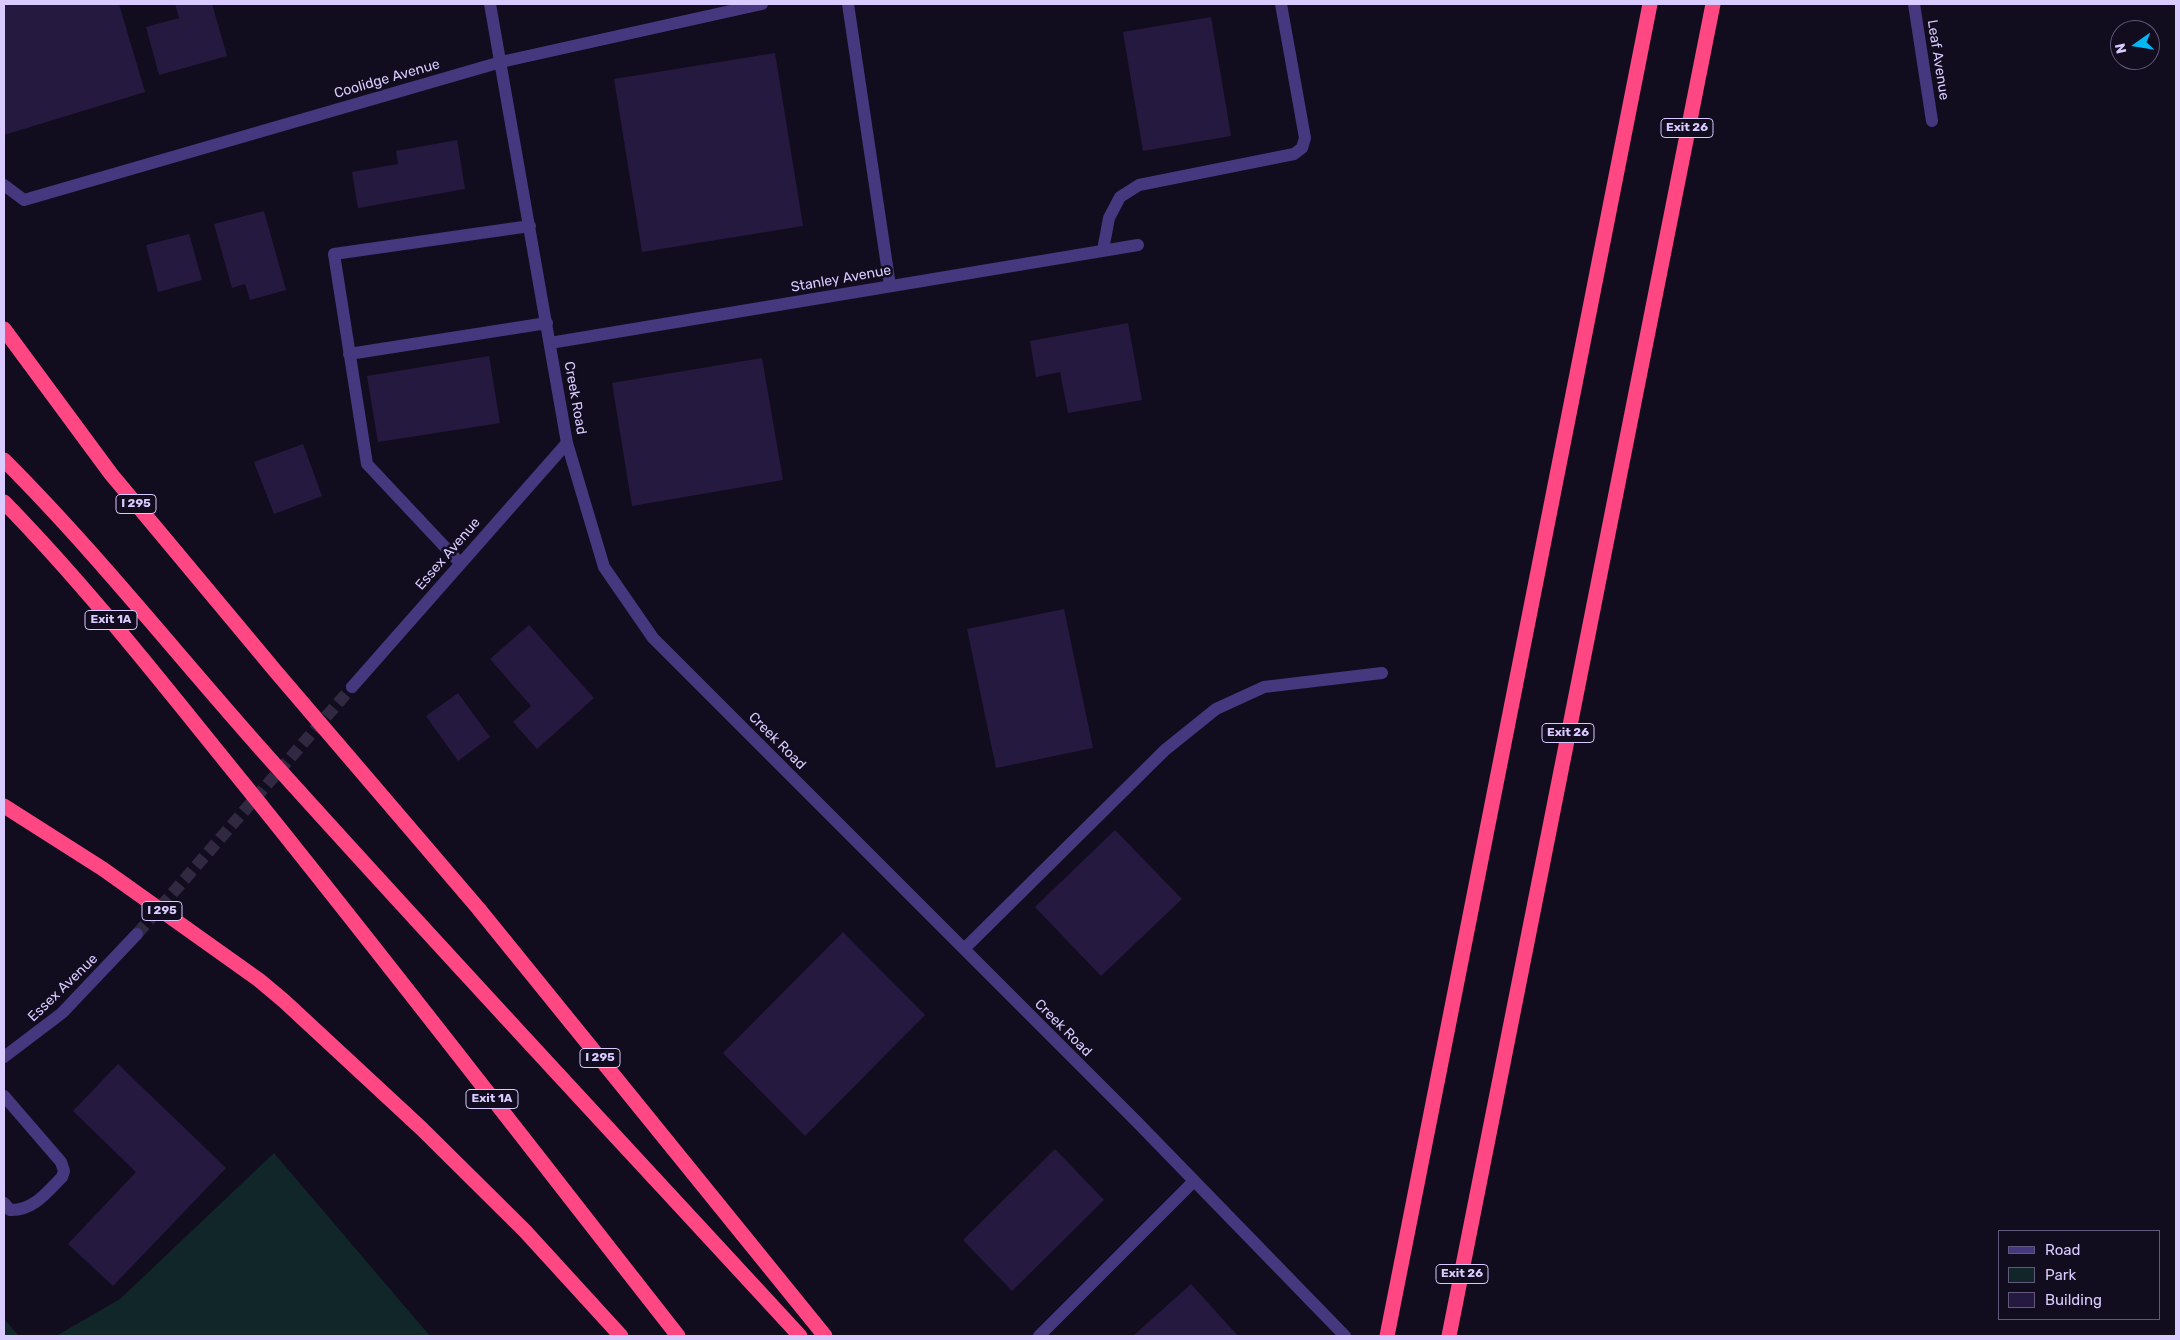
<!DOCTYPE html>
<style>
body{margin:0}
#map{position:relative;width:2180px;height:1340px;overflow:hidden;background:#120c1f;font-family:Rubik,sans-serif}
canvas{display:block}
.frame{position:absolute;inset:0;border:5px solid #d9cbff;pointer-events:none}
.legend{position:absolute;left:1998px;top:1230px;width:162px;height:90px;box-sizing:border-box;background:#120c1f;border:1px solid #625879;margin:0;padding:6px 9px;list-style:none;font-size:15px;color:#d9cbff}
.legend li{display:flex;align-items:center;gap:10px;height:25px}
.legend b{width:25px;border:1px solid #625879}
.north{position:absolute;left:2110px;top:20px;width:50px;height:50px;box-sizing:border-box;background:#120c1f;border:1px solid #625879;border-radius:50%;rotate:257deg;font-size:14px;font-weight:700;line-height:20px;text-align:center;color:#d9cbff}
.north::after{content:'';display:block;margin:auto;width:18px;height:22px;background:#02b7f4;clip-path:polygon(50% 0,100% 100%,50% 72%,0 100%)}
</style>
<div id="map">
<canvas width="2180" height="1340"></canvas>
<div class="frame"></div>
<ul class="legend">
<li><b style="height:6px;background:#45387e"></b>Road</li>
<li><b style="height:14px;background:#102629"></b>Park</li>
<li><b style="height:14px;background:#261940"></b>Building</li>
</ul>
<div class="north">N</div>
</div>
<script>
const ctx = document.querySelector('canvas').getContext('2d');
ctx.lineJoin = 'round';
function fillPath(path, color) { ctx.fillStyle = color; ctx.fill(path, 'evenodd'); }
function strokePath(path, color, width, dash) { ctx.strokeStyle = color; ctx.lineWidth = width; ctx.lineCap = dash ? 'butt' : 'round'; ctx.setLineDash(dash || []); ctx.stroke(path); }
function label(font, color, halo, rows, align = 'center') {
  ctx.font = font + ' Rubik,sans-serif'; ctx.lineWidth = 5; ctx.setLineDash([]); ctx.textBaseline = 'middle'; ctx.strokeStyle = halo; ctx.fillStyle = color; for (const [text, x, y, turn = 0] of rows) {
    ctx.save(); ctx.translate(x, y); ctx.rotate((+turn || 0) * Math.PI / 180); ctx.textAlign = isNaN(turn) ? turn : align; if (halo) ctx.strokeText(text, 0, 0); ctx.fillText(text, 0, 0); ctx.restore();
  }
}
fillPath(new Path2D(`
 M 274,1153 L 430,1336 L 56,1336 L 120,1299 Z
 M 4,1319 L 19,1336 L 4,1336 Z`), '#102629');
fillPath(new Path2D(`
 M 4,4 L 119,4 L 145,92 L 4,135 Z
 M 175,4 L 212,4 L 227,56 L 159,75 L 146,27 L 179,18 Z
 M 1211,17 L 1231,136 L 1143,151 L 1123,32 Z
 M 775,53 L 803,226 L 642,252 L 614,79 Z
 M 457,140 L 465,189 L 358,208 L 352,172 L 398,164 L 396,151 Z
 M 264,211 L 286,290 L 250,300 L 245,284 L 232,288 L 214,224 Z
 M 189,234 L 202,280 L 158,292 L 146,245 Z
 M 1128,323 L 1142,400 L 1068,413 L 1060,372 L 1036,377 L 1030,341 Z
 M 489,356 L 500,423 L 378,442 L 367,376 Z
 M 762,358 L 783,480 L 632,506 L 612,383 Z
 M 303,444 L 322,496 L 274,514 L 254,462 Z
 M 1064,609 L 1093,748 L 996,768 L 967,629 Z
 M 529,625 L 594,698 L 537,749 L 513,722 L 531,706 L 490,659 Z
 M 458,693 L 490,737 L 458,761 L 426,716 Z
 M 1115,830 L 1182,899 L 1101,976 L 1035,907 Z
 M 843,932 L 925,1015 L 805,1136 L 723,1053 Z
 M 118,1064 L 226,1168 L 113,1286 L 68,1244 L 136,1172 L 73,1111 Z
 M 1055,1149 L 1104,1200 L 1012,1291 L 963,1240 Z
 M 1191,1284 L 1238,1336 L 1133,1336 Z`), '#261940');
strokePath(new Path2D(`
 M 137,934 L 352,687`), '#302941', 12, [12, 6]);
strokePath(new Path2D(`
 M 490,4 L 567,443 L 604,567 L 653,638 L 1137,1122 L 1345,1336
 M 848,4 L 890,286
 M 1914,4 L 1932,121
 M 4,185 L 24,200 L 501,62 L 762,4
 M 1103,250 L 1109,218 L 1120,197 L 1139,185 L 1294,154 L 1302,148 L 1305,138 L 1281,4
 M 550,343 L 1138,245
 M 349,354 L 547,323
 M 460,563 L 367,464 L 334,254 L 530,226
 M 352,687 L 567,443
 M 964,949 L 1165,750 L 1216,709 L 1264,687 L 1382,673
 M 4,1057 L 62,1013 L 137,934
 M 4,1096 L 61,1162 L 64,1171 L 62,1177 C 47,1192 33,1211 10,1210 L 4,1203
 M 1039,1336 L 1194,1181`), '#45387e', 12);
strokePath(new Path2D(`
 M 4,329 L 111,474 L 277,673 L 478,908 L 825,1336
 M 4,460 C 101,557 185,665 277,767 C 449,958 626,1147 800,1336
 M 4,502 C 92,592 169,692 248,789 C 394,970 535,1154 678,1336
 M 4,806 L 103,869 L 259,980 L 284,1001 L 422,1129 L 525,1231 L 621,1336
 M 1387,1336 L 1650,4
 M 1449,1336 L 1713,4`), '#fe4783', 15);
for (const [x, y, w] of [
 [1687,128,52],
 [136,504,40],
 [111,620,52],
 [1568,733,52],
 [162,911,40],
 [600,1058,40],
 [492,1099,52],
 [1462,1274,52]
]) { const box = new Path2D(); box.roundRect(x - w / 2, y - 9.5, w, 19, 4); ctx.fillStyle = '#120c1f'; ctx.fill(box); strokePath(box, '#d9cbff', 1); }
label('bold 12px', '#d9cbff', null, [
 ["Exit 26",1687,128],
 ["I 295",136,504],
 ["Exit 1A",111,620],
 ["Exit 26",1568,733],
 ["I 295",162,911],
 ["I 295",600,1058],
 ["Exit 1A",492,1099],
 ["Exit 26",1462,1274]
]);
label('14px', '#d9cbff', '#120c1f', [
 ["Leaf Avenue",1938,60,81],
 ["Coolidge Avenue",387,79,-16],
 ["Stanley Avenue",841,279,-10],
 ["Creek Road",575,398,80],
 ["Essex Avenue",448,554,-49],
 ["Creek Road",777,741,45],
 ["Essex Avenue",63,988,-44],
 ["Creek Road",1063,1028,45]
]);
</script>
